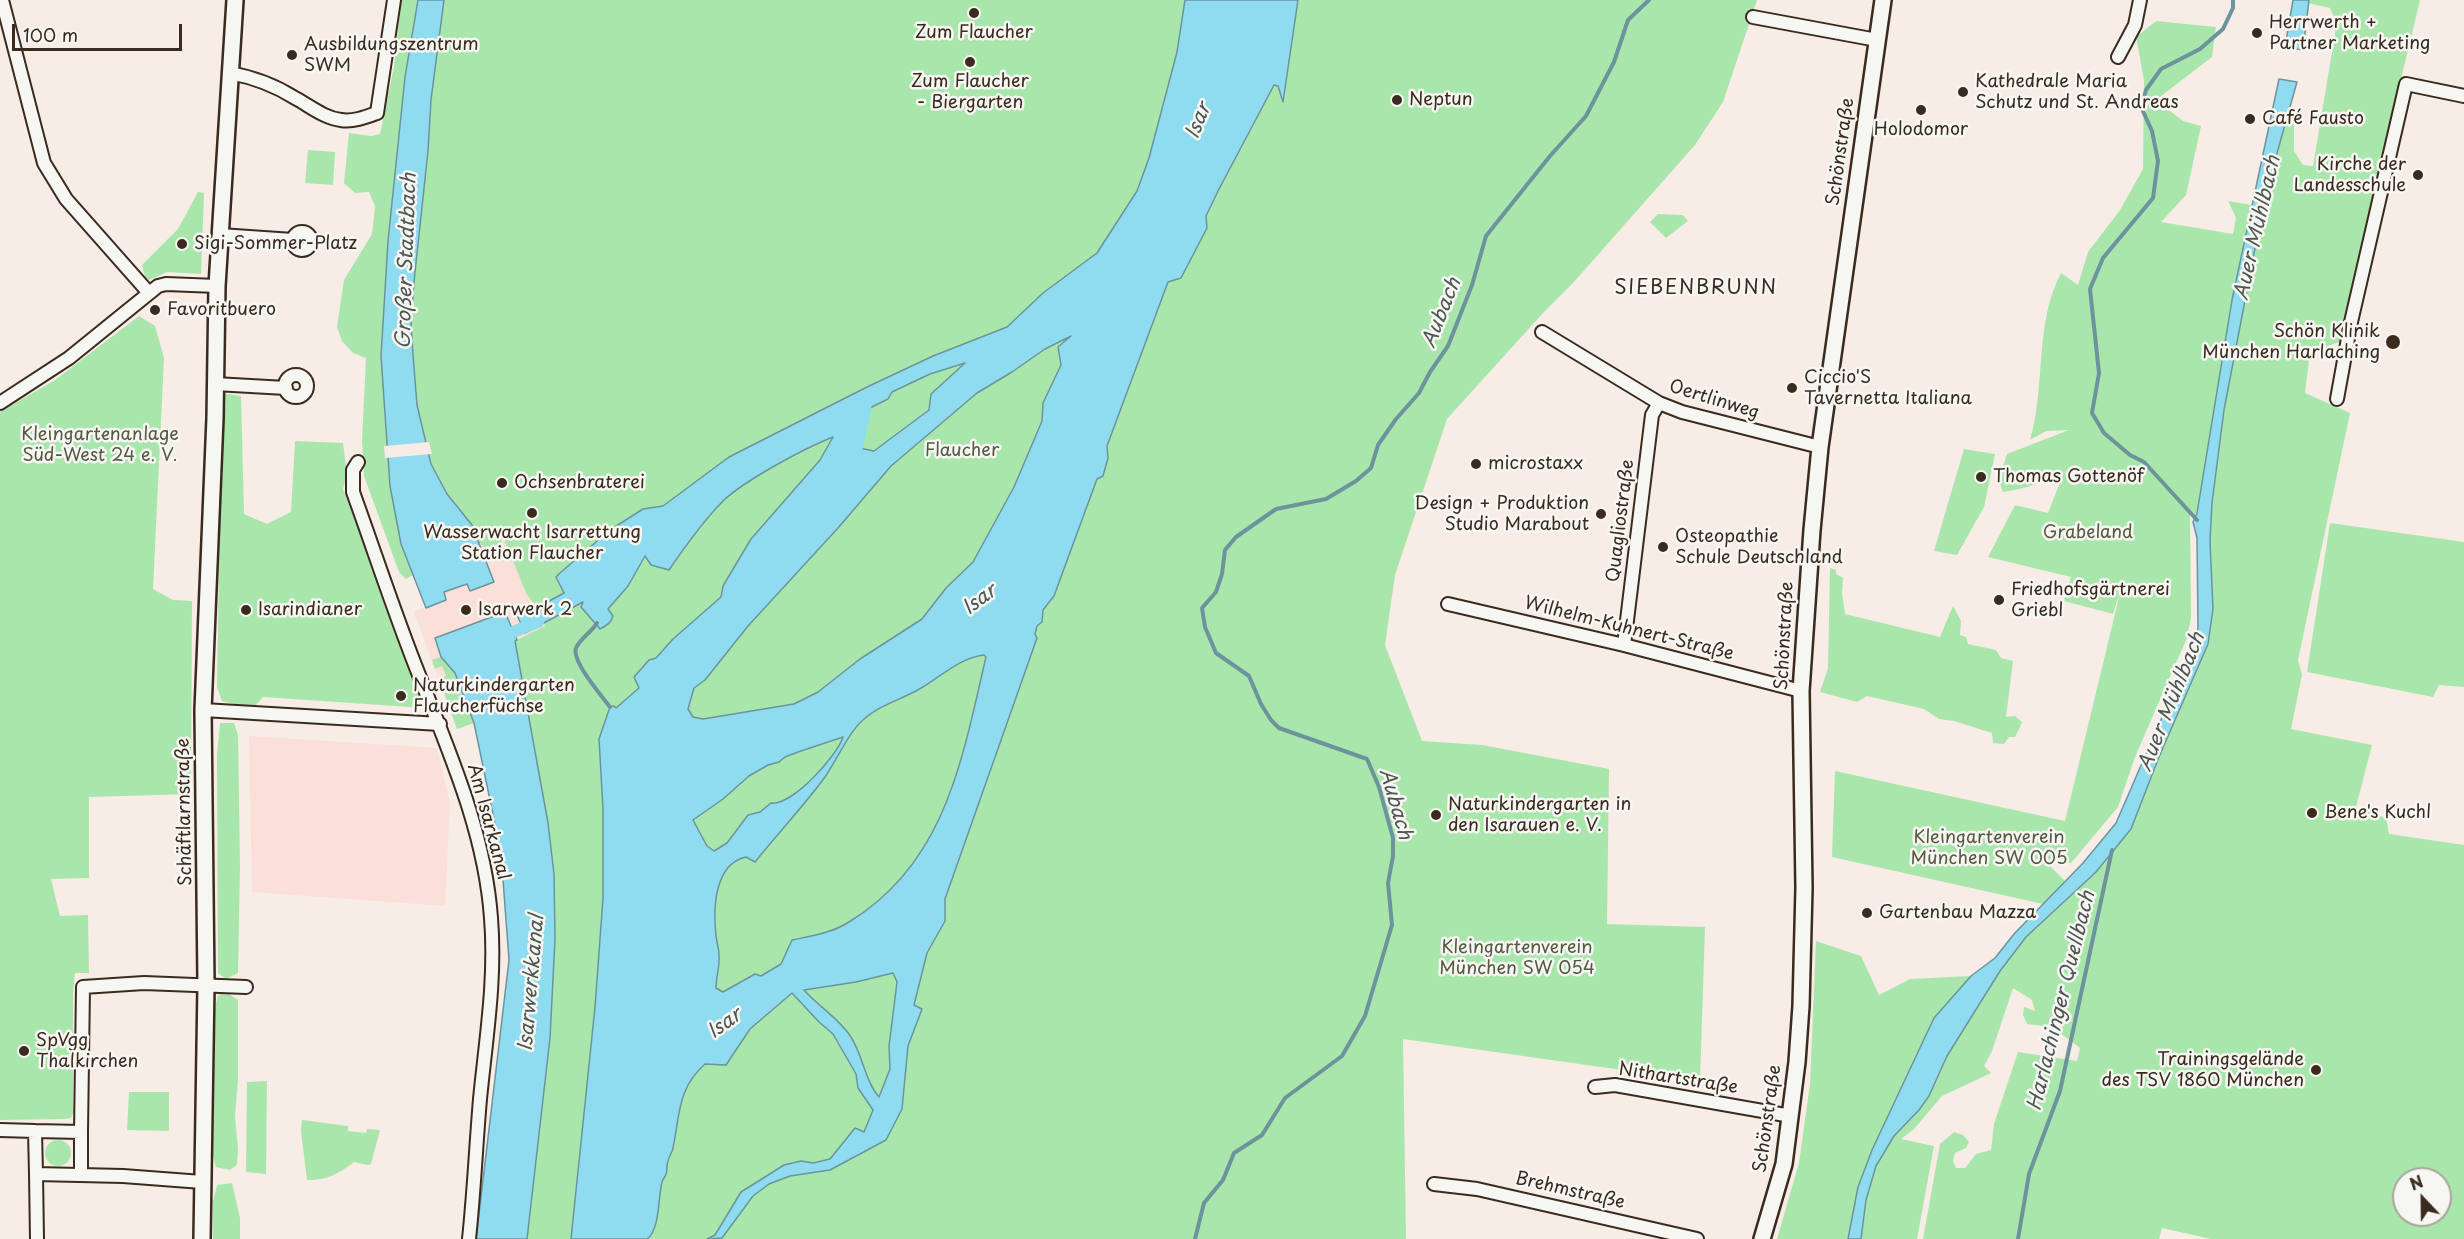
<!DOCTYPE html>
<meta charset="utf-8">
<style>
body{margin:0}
#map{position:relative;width:2464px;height:1239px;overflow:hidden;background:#f8ece6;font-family:"Playpen Sans",sans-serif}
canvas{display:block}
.north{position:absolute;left:2392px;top:1167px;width:60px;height:60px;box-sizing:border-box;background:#f6f6f2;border:2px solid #aba49d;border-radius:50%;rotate:338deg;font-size:16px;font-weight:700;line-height:24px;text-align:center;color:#3b2a1e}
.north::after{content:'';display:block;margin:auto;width:21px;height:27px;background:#3b2a1e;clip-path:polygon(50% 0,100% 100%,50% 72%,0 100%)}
.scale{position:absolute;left:12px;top:24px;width:170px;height:27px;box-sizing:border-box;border:3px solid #3b2a1e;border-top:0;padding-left:8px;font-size:18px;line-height:21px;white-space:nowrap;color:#3b2a1e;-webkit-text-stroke:4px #f6f6f2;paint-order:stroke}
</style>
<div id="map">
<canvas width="2464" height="1239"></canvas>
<div class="north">N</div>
<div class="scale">100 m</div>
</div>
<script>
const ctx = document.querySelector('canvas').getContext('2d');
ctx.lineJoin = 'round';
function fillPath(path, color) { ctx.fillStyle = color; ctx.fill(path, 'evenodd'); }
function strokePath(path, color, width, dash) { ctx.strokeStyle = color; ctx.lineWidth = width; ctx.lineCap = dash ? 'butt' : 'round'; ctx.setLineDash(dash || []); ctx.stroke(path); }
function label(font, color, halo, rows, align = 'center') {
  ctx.font = font + ' "Playpen Sans",sans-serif'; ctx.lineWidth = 5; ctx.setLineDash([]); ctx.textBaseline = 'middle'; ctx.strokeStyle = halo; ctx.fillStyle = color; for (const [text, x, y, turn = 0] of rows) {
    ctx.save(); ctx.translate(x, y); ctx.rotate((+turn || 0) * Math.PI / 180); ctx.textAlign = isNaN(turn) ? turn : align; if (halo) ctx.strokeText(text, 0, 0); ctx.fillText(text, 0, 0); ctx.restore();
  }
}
fillPath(new Path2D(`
 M 473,528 L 500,530 L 527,595 L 535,605 L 545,626 L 546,765 L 485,776 L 474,723 L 457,729 L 414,612 L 426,607 L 404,553 Z
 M 249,736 L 437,748 L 450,803 L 445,906 L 252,892 Z`), '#fae0d8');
fillPath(new Path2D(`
 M 401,0 L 1757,0 L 1723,102 L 1695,145 L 1573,283 L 1543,313 L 1447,419 L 1395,575 L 1385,645 L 1422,741 L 1482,745 L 1609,769 L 1607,924 L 1705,927 L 1700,1081 L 1403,1039 L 1406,1239 L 476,1239 L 509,960 L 501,853 L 485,776 L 525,694 L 515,641 L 545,626 L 535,605 L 527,595 L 502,535 L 500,547 L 492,552 L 479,543 L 473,528 L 405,554 L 413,575 L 406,579 L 399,572 L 364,476 L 362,441 L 366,358 L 353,353 L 342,341 L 337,327 L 344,280 L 372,234 L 375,206 L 369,192 L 355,193 L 344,183 L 349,133 L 371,136 L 380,134 L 394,67 Z
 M 2309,0 L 2420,0 L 2368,217 L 2342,341 L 2310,352 L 2305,393 L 2350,413 L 2298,660 L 2302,675 L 2291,729 L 2372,745 L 2356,807 L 2386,818 L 2389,834 L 2464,845 L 2464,1239 L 2211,1239 L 2162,1228 L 2159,1239 L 1923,1239 L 1940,1144 L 1954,1132 L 1963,1135 L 1969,1142 L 1966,1148 L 1955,1153 L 1953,1161 L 1956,1168 L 1965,1168 L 1976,1154 L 1991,1150 L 1994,1124 L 2018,1052 L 2077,1061 L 2080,1048 C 2060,1032 2052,1026 2027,1024 L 2023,1015 L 2024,1007 L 2035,1011 L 2032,1000 L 2013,988 L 1992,1051 L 1984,1066 L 1991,1073 L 1942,1096 L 1914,1129 L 1901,1139 L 1934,1146 L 1917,1239 L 1861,1239 L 1866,1200 L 1876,1166 L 1894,1136 L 1919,1110 L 1929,1096 L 1947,1056 L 2000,971 L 2026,937 L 2096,872 L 2131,829 L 2159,757 L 2208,644 L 2213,609 L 2210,541 L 2212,503 L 2224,410 L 2265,196 L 2289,108 L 2294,123 L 2294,151 L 2303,165 L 2313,166 L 2335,34 L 2336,21 L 2330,8 L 2308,3 ZM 2404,1179 L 2440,1179 L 2440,1215 L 2404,1215 Z
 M 2156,21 L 2216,27 L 2212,57 L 2156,100 L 2183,121 L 2201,126 L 2186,195 L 2161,222 L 2233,234 L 2236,218 L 2228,201 L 2251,205 L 2232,300 L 2197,513 L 2190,516 L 2191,617 L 2187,638 L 2135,757 L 2118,807 L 2071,863 L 2053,860 L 2050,866 L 2065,881 L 2043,904 L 1832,857 L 1835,771 L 2065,821 L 2121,589 L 2113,614 L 2064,601 L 2071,577 L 1988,557 L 2015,505 L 2048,513 L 2064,472 L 2108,482 C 2074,460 2068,473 2036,484 C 2026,488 2014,490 2003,492 L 1999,480 L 2007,454 L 2069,430 L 2046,431 L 2030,440 C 2046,386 2034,324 2061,273 L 2078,285 L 2088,252 L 2120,210 L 2143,169 L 2144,80 L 2136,37 Z
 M 308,150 L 335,152 L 333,185 L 305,183 Z
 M 198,192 L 204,193 L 201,274 L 167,272 L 149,280 L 145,277 L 142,265 L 178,229 Z
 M 1658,214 L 1683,215 L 1688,221 L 1666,238 L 1650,222 Z
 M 139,316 L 155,326 L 164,358 L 153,589 L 173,600 L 192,601 L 191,794 L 89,797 L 89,878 L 51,879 L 60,916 L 88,915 L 89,973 L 75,973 L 73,993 L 73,1114 L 71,1118 L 64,1119 L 0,1120 L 0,412 L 55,380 Z
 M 222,393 L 241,396 L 244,514 L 267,524 L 291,512 L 295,441 L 343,443 L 347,475 L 343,489 L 425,708 L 263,697 L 256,705 L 238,705 L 222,701 L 217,687 Z
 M 1964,449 L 1995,454 L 1984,507 L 1957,555 L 1934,551 Z
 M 2330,523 L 2464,542 L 2464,687 L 2439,685 L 2433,697 L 2307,672 Z
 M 1830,568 L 1836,570 L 1836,574 L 1843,578 L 1842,593 L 1845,614 L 1940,637 L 1953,606 L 1961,621 L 1960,635 L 1966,637 L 1968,644 L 1996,650 L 2001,658 L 2013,661 L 2006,717 L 2015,716 L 2022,722 L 2015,737 L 2009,737 L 2004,744 L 1993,743 L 1992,733 L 1954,721 L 1939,719 L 1924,709 L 1867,696 L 1857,702 L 1820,692 L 1828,668 Z
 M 441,657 L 455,673 L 474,723 L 457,729 L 439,679 L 446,676 L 442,666 L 435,669 L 432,660 Z
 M 220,723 L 234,723 L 238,735 L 240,865 L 238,973 L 226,979 L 218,973 L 217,755 Z
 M 1816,941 L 1861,956 L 1879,995 L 1910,979 L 1971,976 L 1934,1018 L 1858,1187 L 1848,1239 L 1777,1239 L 1799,1163 L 1810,1084 Z
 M 226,992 L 238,1000 L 238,1081 L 235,1116 L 238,1149 L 237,1165 L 230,1170 L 216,1167 L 211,1148 L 215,1009 L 218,995 Z
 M 267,1081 L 266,1174 L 246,1172 L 247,1082 Z
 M 129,1092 L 169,1092 L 169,1131 L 127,1130 Z
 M 302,1120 L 348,1126 L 348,1131 L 366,1133 L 367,1129 L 380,1130 L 371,1164 L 368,1165 L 354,1162 C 338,1174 328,1180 307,1180 L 301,1131 Z
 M45 1153a13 13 0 1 1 26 0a13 13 0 1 1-26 0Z
 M 232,1183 L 240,1218 L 240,1239 L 213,1239 L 213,1202 L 217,1185 Z`), '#a9e6ac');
const water = new Path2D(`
 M 418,0 L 444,0 L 431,100 L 428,151 L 414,282 L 411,322 L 413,355 L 417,405 L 431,464 L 447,494 L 472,525 L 494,582 L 470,591 L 467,584 L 444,592 L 446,600 L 426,608 L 401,544 L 390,486 L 381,356 L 388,241 L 405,77 Z
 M 1185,0 L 1298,0 L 1283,102 L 1278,86 L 1274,85 L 1218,191 L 1206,216 L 1207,228 L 1181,278 L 1168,282 L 1107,446 L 1108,458 L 1103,476 L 1097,479 L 1054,596 L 1043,610 L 1042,622 L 1037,626 L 1035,634 L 1037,638 L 945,899 L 945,921 L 927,953 L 914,1005 L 922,1009 L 908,1046 L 902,1109 L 886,1140 L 830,1170 L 790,1176 L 769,1184 L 753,1196 L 722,1238 L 707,1239 L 715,1235 L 741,1192 L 784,1165 L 801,1161 L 813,1163 L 830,1159 L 855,1128 L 864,1132 L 873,1110 L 858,1088 L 856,1074 L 833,1034 L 819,1022 L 792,993 L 750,1029 L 726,1065 L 705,1064 C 677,1089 680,1115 673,1148 C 672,1153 669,1156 668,1161 C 666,1165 668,1170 666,1174 C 665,1177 663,1179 662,1182 C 658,1197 660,1230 647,1239 L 571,1239 L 595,1007 L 603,898 L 603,809 L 599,739 L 610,707 L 614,706 L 616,708 L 639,688 L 634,677 L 649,660 L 656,658 L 673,639 L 721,597 L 723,586 L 751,539 L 820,460 L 833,437 C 805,448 747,479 724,500 C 703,521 686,545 669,570 L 651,565 L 645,556 L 628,586 L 608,609 L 613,616 C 611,623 607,625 600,629 L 581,607 L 583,602 L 525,633 L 517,615 L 538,607 L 564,593 L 556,577 L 560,573 L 610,530 L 643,509 L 663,506 L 729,457 L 867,387 L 933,356 L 1007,327 L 1043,293 L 1097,253 L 1137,191 L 1149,158 L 1177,52 ZM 1071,336 L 1058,347 L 1061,365 L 1043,403 L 1042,421 L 1014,487 L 973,562 L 946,588 L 922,619 L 860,659 L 818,692 L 794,704 L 703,719 L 693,717 L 688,709 L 694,688 L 705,680 L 748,626 L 838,528 L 891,466 L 977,393 L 1012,372 L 1045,349 ZM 965,363 L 931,394 L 929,410 L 874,451 L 850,446 L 862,416 L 868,409 L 888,399 L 892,392 L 930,374 ZM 984,655 L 986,657 C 962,759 946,863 849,922 C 832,933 811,936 792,940 L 781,964 L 761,976 L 755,974 L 723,992 L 716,988 C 716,977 720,966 719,955 C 719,949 717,943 716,936 C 713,909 714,864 746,857 L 755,862 C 778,833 803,807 825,777 C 837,760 848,733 863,720 C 878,706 899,700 916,691 C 939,679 958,658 984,655 ZM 843,737 C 837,756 792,806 771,803 L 760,812 L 748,815 L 727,843 L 714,851 L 707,846 L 693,820 L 723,799 L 749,776 L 768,765 L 779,762 L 785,757 L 798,752 ZM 893,973 L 897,982 L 889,1046 L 890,1069 L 879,1097 C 865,1081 863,1056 851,1037 C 839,1018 819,1007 804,990 L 856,982 Z
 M 2293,0 L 2309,0 L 2303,50 L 2285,47 Z
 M 2279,79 L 2297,82 L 2265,196 L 2224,410 L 2212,503 L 2210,541 L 2213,609 L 2208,644 L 2159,757 L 2131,829 L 2096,872 L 2026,937 L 2000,971 L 1947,1056 L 1929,1096 L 1919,1110 L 1894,1136 L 1876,1166 L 1866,1200 L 1861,1239 L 1848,1239 L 1858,1187 L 1872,1150 L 1934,1018 L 1971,976 L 1995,958 L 2014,934 L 2083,863 L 2116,823 L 2196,639 L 2198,627 L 2197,538 L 2193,522 L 2197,513 L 2232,300 Z
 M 505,612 L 517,640 L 515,641 L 548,823 L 554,874 L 555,939 L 550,1038 L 527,1239 L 476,1239 L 509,960 L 501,853 L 474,723 L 455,673 L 441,657 L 435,638 Z`);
fillPath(water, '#8fdbf0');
strokePath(water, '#6d949c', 1.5);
fillPath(new Path2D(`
 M 429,442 L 432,454 L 385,458 L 384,446 Z`), '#f8ece6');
strokePath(new Path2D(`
 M 2197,520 L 2144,462 L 2130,455 L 2104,433 L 2092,413 L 2099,373 L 2090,289 L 2103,258 L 2153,198 L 2158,161 L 2152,131 L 2141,107 L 2146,90 L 2161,69 L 2200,49 L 2223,29 L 2233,8 L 2233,0
 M 597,623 C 592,632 581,637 576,648 C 571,661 602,696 610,707
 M 1195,1239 L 1204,1203 L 1223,1180 L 1234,1153 L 1262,1135 L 1285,1098 L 1342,1056 L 1365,1016 L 1392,925 L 1388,883 L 1393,856 L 1393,838 L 1379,787 L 1367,759 L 1279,728 L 1271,720 L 1261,704 L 1249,676 L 1216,653 L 1205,627 L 1202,608 L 1216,592 L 1222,574 L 1225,550 L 1236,537 L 1276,509 L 1326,499 L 1356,481 L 1371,468 L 1378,445 L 1396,419 L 1419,393 L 1430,372 L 1448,346 L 1472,285 L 1486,236 L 1550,156 L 1586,116 L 1614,62 L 1628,20 L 1649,0
 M 2018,1239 L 2029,1174 L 2060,1091 L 2112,850`), '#6d949c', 4);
strokePath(new Path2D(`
 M 501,643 L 513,632 L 538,622`), '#8fdbf0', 12);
strokePath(new Path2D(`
 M 846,474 L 861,408`), '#8fdbf0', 21);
const minor = new Path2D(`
 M 2,0 L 44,163 L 66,199 L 149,293
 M 1753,17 L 1877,40
 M 2118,57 L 2135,25 L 2140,0
 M 230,73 C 252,77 276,86 295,98 C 310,106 324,118 341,120 C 353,122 366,117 377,113 L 394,0
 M293 241a9 9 0 1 1 18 0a9 9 0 1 1-18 0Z
 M 220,235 L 293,240
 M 1542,332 L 1659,403 L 1682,412 L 1820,447
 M285 386a11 11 0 1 1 22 0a11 11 0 1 1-22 0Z
 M 215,384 L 286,388
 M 2337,399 L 2351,322 L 2406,84 L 2464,96
 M 0,403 L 69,358 L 158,286 L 166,284 L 217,286
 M 358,462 L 353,470 L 353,492 C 375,553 395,615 419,675 C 450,754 485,833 491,918 C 496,979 486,1038 480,1099 C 476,1146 474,1192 469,1239
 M 1448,604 L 1624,645 L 1801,691
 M 1624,645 L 1652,415 L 1659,403
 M 203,710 L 440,724
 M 1595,1087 L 1615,1085 L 1791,1116
 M 0,1130 L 35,1131
 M 81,1132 L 83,987 L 144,983 L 246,987
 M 36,1174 L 37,1239
 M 81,1174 L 81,1132 L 35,1131 L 36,1174 L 123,1176 L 202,1182
 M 1434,1184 L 1477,1189 L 1697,1239`);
const tertiary = new Path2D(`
 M 202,1239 L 206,984 L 203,710 L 215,418 L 217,286 L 235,0
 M 1762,1239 L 1784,1164 L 1797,1062 L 1801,1006 L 1804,888 L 1801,691 L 1812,530 L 1820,447 L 1883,0`);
strokePath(minor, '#3b2a1e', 16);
strokePath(tertiary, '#3b2a1e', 20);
strokePath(minor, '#f6f6f2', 12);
strokePath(tertiary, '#f6f6f2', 15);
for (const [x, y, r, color] of [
 [974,13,6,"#3b2a1e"],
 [2257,33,6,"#3b2a1e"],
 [292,55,6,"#3b2a1e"],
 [970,62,6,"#3b2a1e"],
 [1963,92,6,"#3b2a1e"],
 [1397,100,6,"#3b2a1e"],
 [1921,110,6,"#3b2a1e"],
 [2250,119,6,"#3b2a1e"],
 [2418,175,6,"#3b2a1e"],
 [182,244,6,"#3b2a1e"],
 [155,310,6,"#3b2a1e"],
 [2393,342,8,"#3b2a1e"],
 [1792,388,6,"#3b2a1e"],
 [1476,464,6,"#3b2a1e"],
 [1981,477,6,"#3b2a1e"],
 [502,483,6,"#3b2a1e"],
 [532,513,6,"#3b2a1e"],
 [1601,514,6,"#3b2a1e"],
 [1663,547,6,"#3b2a1e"],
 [1999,600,6,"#3b2a1e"],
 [246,610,6,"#3b2a1e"],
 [466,610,6,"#3b2a1e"],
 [401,696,6,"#3b2a1e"],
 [2312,813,6,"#3b2a1e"],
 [1436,815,6,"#3b2a1e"],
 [1867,913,6,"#3b2a1e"],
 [24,1051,6,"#3b2a1e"],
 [2316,1070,6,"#3b2a1e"]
]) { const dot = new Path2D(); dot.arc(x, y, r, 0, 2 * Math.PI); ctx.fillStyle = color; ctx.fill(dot); strokePath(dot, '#f6f6f2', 2); }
label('18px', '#3b2a1e', '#f6f6f2', [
 ["Herrwerth +",2269,23],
 ["Partner Marketing",2269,44],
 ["Zum Flaucher",974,33,"center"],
 ["Ausbildungszentrum",304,45],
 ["SWM",304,66],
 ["Zum Flaucher",970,82,"center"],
 ["- Biergarten",970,103,"center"],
 ["Kathedrale Maria",1975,82],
 ["Schutz und St. Andreas",1975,103],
 ["Neptun",1409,100],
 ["Café Fausto",2262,119],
 ["Holodomor",1921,130,"center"],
 ["Kirche der",2406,165,"right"],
 ["Landesschule",2406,186,"right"],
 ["Sigi-Sommer-Platz",194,244],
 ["Favoritbuero",167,310],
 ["Schön Klinik",2380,332,"right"],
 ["München Harlaching",2380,353,"right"],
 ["Ciccio'S",1804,378],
 ["Tavernetta Italiana",1804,399],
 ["microstaxx",1488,464],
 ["Thomas Gottenöf",1993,477],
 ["Ochsenbraterei",514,483],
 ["Design + Produktion",1589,504,"right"],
 ["Studio Marabout",1589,525,"right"],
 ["Wasserwacht Isarrettung",532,533,"center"],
 ["Station Flaucher",532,554,"center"],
 ["Osteopathie",1675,537],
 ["Schule Deutschland",1675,558],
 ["Friedhofsgärtnerei",2011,590],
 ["Griebl",2011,611],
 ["Isarindianer",258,610],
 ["Isarwerk 2",478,610],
 ["Naturkindergarten",413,686],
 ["Flaucherfüchse",413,707],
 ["Naturkindergarten in",1448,805],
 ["den Isarauen e. V.",1448,826],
 ["Bene's Kuchl",2324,813],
 ["Gartenbau Mazza",1879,913],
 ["SpVgg",36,1041],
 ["Thalkirchen",36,1062],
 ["Trainingsgelände",2304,1060,"right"],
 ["des TSV 1860 München",2304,1081,"right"]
], 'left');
label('18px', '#3b2a1e', '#f6f6f2', [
 ["Schönstraße",1841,152,-82],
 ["Oertlinweg",1714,400,17],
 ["Quagliostraße",1621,521,-83],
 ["Wilhelm-Kuhnert-Straße",1629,629,14],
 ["Schönstraße",1785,636,-87],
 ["Schäftlarnstraße",185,812,-91],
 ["Am Isarkanal",488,822,75],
 ["Nithartstraße",1678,1079,9],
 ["Schönstraße",1768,1119,-82],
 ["Brehmstraße",1570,1191,13]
]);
label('18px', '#565942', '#f6f6f2', [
 ["Kleingartenanlage",100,435],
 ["Süd-West 24 e. V.",100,456],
 ["Flaucher",962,451],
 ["Grabeland",2088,533],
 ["Kleingartenverein",1989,838],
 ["München SW 005",1989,859],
 ["Kleingartenverein",1517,948],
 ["München SW 054",1517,969]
]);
label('italic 20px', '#505652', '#f6f6f2', [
 ["Isar",1199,121,-68],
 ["Auer Mühlbach",2258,228,-77],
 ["Großer Stadtbach",407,261,-88],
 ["Aubach",1442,313,-68],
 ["Isar",980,600,-37],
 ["Auer Mühlbach",2172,702,-68],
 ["Aubach",1395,804,74],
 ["Isarwerkkanal",532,983,-85],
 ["Harlachinger Quellbach",2062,1001,-76],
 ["Isar",725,1024,-36]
]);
ctx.letterSpacing = '1.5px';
label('20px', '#3b2a1e', '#f6f6f2', [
 ["SIEBENBRUNN",1696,288]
]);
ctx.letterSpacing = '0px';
</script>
